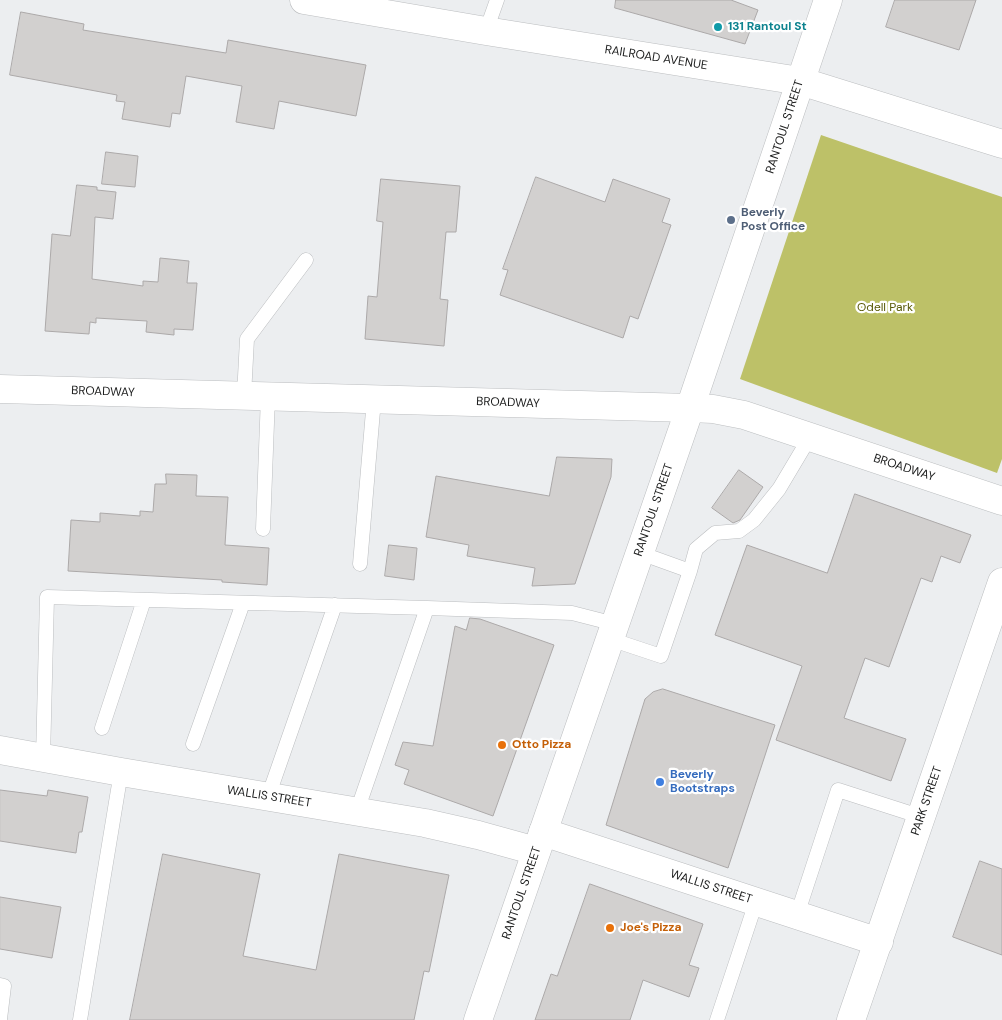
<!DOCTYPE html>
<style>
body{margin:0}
canvas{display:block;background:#eceef0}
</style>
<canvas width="1002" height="1020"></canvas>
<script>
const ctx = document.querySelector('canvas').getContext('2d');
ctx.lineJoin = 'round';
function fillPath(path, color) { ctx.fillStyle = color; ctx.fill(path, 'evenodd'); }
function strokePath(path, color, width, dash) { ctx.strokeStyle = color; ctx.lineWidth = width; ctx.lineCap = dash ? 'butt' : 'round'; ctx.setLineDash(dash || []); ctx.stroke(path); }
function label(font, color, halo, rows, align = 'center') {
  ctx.font = font + ' "DM Sans",sans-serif'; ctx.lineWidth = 4.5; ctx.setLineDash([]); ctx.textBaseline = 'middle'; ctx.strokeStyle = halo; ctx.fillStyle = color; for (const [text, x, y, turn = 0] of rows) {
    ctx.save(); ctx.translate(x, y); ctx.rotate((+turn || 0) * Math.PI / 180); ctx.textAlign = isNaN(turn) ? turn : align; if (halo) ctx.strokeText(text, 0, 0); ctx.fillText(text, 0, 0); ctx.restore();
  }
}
fillPath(new Path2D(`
 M 821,135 L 1002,197 L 1002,459 L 997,473 L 740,379 Z`), '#bdc168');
const building = new Path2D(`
 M 616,0 L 731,0 L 758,10 L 745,44 L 615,8 Z
 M 895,0 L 976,0 L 959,50 L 886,27 Z
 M 21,12 L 84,24 L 83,30 L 226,53 L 228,40 L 366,65 L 356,116 L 279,101 L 274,129 L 236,122 L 242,86 L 186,76 L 180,114 L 172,113 L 170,127 L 122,119 L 125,102 L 116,101 L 117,95 L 10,75 Z
 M 106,152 L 138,156 L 135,187 L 102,184 Z
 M 536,177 L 605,202 L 613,179 L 670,199 L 662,222 L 671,225 L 638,319 L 630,316 L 623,338 L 500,295 L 508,270 L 503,269 Z
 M 381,179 L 460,186 L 456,232 L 446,232 L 440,299 L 448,300 L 444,346 L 365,339 L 368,296 L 377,297 L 383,222 L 377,221 Z
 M 77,185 L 97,187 L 97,190 L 116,192 L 113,219 L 95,217 L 92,279 L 143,286 L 143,281 L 158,282 L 160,258 L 189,261 L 187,283 L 197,283 L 193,330 L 174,329 L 174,335 L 146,332 L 147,321 L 96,318 L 96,323 L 90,322 L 89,334 L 45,331 L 52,234 L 70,236 Z
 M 557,457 L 612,459 L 611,477 L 575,584 L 532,586 L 535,568 L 467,556 L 469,545 L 426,537 L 436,476 L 549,496 Z
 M 739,470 L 763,487 L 740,520 L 733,523 L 712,508 Z
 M 166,474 L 197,475 L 196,496 L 228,497 L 225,545 L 269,548 L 267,585 L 222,582 L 222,580 L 68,571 L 71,520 L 100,522 L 100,513 L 140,516 L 140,511 L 153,512 L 155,484 L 166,484 Z
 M 855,494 L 971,535 L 960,563 L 941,556 L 932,582 L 921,578 L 889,667 L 865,658 L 844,718 L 906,739 L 891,781 L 776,740 L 802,666 L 715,635 L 747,545 L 827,573 Z
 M 389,545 L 417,548 L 414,580 L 385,576 Z
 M 470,618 L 480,619 L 554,645 L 493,816 L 404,784 L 409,770 L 395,765 L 403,742 L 433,746 L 455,626 L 466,630 Z
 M 663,689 L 775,725 L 728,868 L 606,825 L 645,699 L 653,692 Z
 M 0,790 L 47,796 L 48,790 L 88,797 L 82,832 L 79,832 L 76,853 L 0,841 Z
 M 163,854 L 260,874 L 243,956 L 316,970 L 339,854 L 449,875 L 429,972 L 424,971 L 414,1020 L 130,1020 Z
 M 980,861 L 1002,869 L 1002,955 L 953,937 Z
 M 590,884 L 703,924 L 689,965 L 699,968 L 689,997 L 643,980 L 630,1020 L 535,1020 L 551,974 L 557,976 Z
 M 0,897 L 61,907 L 52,958 L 0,949 Z`);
fillPath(building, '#d2d0cf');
strokePath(building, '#aca9a9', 1);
const lane = new Path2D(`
 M 486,31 L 497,0
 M 244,396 L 247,339 L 306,260
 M 263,529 L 268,396
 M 360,564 L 374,399
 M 690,571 L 696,549 L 715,533 L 739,531 L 754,520 L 779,489 L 810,437
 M 610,639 L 661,656 L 690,571 L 640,553
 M 102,728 L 144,600
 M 193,744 L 243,603
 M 43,758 L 47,597 L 427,608
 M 268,797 L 335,605
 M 357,811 L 427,608 L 572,613 L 615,624
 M 797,915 L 838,790 L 922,817
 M 0,985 L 4,986 L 0,1019
 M 80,1020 L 121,772
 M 717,1020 L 756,902`);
const street = new Path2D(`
 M 800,81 L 1002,144
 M 690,408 L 713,409 L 744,415 L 1002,501
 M 0,750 L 121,772 L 425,823 L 478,835 L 536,851
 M 543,832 L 879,942`);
const secondary = new Path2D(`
 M 304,0 L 486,31 L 800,81
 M 0,389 L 690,408
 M 851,1020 L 1002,582`);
const highway = new Path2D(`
 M 478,1020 L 690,408 L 828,0`);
strokePath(lane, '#bcbec0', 15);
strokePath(street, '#bcbec0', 29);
strokePath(secondary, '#bcbec0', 29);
strokePath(highway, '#bcbec0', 29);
strokePath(lane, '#fff', 14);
strokePath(street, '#fff', 28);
strokePath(secondary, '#fff', 28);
strokePath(highway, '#fff', 28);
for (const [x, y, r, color] of [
 [718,27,5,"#0f9aa8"],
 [731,220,5,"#5c6f8a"],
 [502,745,5,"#e8710a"],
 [660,782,5,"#3f7fe0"],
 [610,928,5,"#e8710a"]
]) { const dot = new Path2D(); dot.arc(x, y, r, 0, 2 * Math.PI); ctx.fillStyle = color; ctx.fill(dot); strokePath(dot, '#fff', 2); }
label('bold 12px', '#0d838f', '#fff', [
 ["131 Rantoul St",728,27]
], 'left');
label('12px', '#1a1b1b', '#fff', [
 ["RAILROAD AVENUE",656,58,9],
 ["RANTOUL STREET",785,127,-72],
 ["BROADWAY",103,392,2],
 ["BROADWAY",508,403,2],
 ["BROADWAY",904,468,18],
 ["RANTOUL STREET",654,510,-71],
 ["WALLIS STREET",269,797,9],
 ["PARK STREET",927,801,-71],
 ["WALLIS STREET",711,887,18],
 ["RANTOUL STREET",522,893,-71]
]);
label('bold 12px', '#4e5e75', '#fff', [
 ["Beverly",741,213],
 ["Post Office",741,227]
], 'left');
label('12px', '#585907', '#fff', [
 ["Odell Park",885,308]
]);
label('bold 12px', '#c56008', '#fff', [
 ["Otto Pizza",512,745],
 ["Joe's Pizza",620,928]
], 'left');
label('bold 12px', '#366cbe', '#fff', [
 ["Beverly",670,775],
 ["Bootstraps",670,789]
], 'left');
</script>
